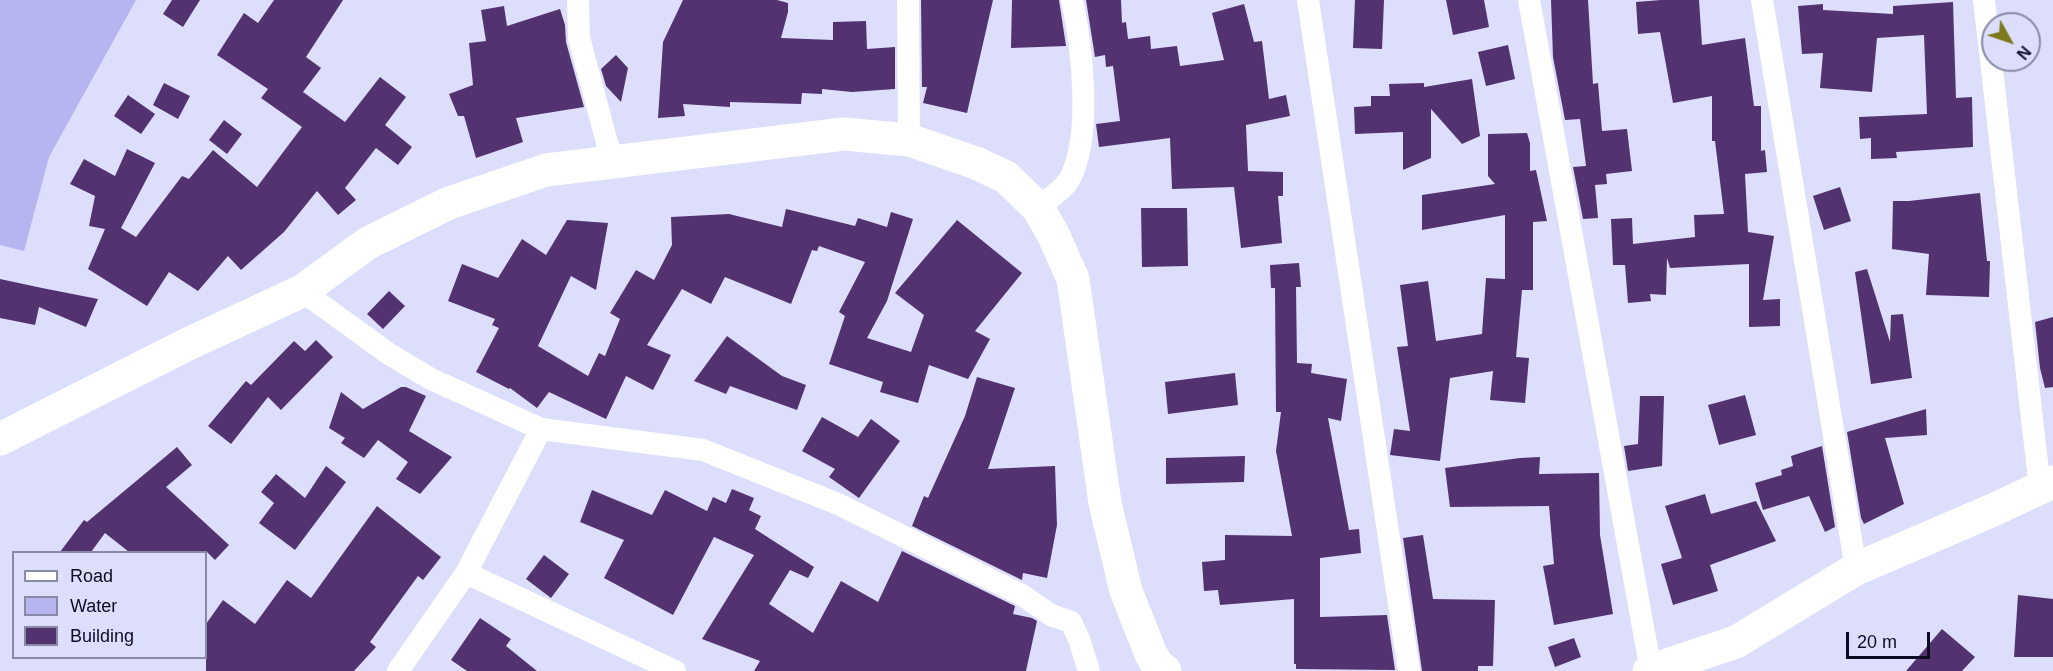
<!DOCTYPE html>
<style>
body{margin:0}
#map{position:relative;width:2053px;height:671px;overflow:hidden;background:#ddddfc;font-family:Helvetica,sans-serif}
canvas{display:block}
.legend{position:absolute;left:12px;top:551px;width:195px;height:108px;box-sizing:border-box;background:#ddddfc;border:2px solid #8a89a6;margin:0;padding:8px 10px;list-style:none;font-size:18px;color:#0e0b25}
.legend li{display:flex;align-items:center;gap:12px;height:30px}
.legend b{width:30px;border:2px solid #8a89a6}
.north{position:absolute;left:1981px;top:12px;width:60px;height:60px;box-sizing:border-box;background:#ddddfc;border:2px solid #8a89a6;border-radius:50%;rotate:130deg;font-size:16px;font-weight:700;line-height:24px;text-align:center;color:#0e0b25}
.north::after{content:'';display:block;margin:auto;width:21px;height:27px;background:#7e781d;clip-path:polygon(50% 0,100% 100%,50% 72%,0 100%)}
.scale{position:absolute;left:1846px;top:632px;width:84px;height:27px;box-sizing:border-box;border:3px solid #0e0b25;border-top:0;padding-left:8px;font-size:18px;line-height:21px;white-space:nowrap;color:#0e0b25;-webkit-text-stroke:4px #ddddfc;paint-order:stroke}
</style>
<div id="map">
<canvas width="2053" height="671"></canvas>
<ul class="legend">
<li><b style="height:8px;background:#fff"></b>Road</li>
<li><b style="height:16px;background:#b6b5ef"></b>Water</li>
<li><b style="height:16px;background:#523370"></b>Building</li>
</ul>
<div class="north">N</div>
<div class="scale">20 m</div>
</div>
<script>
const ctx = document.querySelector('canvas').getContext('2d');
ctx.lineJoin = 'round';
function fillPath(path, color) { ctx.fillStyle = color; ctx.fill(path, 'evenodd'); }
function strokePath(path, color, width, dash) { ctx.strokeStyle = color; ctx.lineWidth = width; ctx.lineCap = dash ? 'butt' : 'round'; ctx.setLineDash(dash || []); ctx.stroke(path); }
fillPath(new Path2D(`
 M 0,0 L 136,0 L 49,157 L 24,251 L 0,245 Z`), '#b6b5ef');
fillPath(new Path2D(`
 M 172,0 L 200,0 L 183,27 L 163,14 Z
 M 274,0 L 343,0 L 306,57 L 321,68 L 303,92 L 345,122 L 380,77 L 406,97 L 385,125 L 412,147 L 398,165 L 376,148 L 345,188 L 356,200 L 338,215 L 317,191 L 284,232 L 241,270 L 228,256 L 198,291 L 169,272 L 147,306 L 88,269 L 105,229 L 89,226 L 95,196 L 70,184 L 84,159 L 115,176 L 127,149 L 155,163 L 121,228 L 136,237 L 182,176 L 189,179 L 213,150 L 257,187 L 302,127 L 261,98 L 268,89 L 217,55 L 244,13 L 258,23 Z
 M 683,0 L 777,0 L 788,3 L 788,12 L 781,38 L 833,40 L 833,22 L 866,21 L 867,49 L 895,47 L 895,89 L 852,92 L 822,89 L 822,94 L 802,93 L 801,104 L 730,102 L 730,107 L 683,104 L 685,116 L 658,118 L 663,42 Z
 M 921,0 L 993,0 L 967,113 L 923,103 L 927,87 L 922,87 Z
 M 1012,0 L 1059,0 L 1066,46 L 1011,48 Z
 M 1086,0 L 1121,0 L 1122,23 L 1126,22 L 1128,39 L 1150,36 L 1151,49 L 1177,46 L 1180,66 L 1224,60 L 1212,13 L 1244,4 L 1254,42 L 1262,41 L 1269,99 L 1286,95 L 1290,116 L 1246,125 L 1248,171 L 1283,172 L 1283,196 L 1278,196 L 1282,243 L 1241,248 L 1234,187 L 1172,189 L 1170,138 L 1099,147 L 1096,124 L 1120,121 L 1113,66 L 1106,67 L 1105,55 L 1095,57 Z
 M 1355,0 L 1384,0 L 1382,49 L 1353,48 Z
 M 1446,0 L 1484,0 L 1489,27 L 1453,35 Z
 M 1551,0 L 1588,0 L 1593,84 L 1598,83 L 1602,131 L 1627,129 L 1632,171 L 1606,174 L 1607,184 L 1595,185 L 1598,218 L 1583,219 L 1573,167 L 1586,166 L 1580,119 L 1565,120 L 1553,57 Z
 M 1661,0 L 1699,0 L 1702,45 L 1745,38 L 1754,106 L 1761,106 L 1761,151 L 1765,150 L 1767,172 L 1745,174 L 1748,232 L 1774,236 L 1763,300 L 1780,299 L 1780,326 L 1749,327 L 1749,264 L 1670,268 L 1667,258 L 1666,295 L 1650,294 L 1651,301 L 1628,303 L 1625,265 L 1613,265 L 1611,219 L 1632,218 L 1633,244 L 1695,237 L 1694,215 L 1724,214 L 1715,141 L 1712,141 L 1712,96 L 1673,103 L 1660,32 L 1638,34 L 1636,2 Z
 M 1953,2 L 1956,98 L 1972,97 L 1973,147 L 1896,152 L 1897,158 L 1871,159 L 1871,138 L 1860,139 L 1859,117 L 1927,114 L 1924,35 L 1877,38 L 1872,92 L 1820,88 L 1823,53 L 1802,54 L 1798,6 L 1823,4 L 1823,10 L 1893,14 L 1893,6 Z
 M 504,6 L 507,26 L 560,9 L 565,25 L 566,42 L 584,107 L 516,118 L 523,142 L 476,158 L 464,116 L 458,116 L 449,94 L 473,85 L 469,43 L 486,41 L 481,10 Z
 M 1508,45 L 1515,79 L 1486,86 L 1478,52 Z
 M 616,55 L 628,68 L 621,102 L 606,86 L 601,69 Z
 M 1472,79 L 1480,136 L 1462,144 L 1431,109 L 1431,158 L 1403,170 L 1403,132 L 1355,134 L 1354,107 L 1371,106 L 1371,96 L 1390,96 L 1389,84 L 1424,83 L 1424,87 Z
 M 164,83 L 190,96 L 178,119 L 153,105 Z
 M 128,95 L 155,114 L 141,134 L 114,116 Z
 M 224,120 L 242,134 L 227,154 L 209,140 Z
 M 1527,133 L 1530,143 L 1530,171 L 1536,170 L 1547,221 L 1533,222 L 1533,290 L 1522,290 L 1516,357 L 1529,358 L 1525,403 L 1490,400 L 1493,371 L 1450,378 L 1440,461 L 1390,455 L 1394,429 L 1410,431 L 1397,347 L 1408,346 L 1400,285 L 1428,281 L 1436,341 L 1482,334 L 1486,278 L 1505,279 L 1505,215 L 1422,230 L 1422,195 L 1495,184 L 1488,176 L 1488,134 Z
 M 1840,187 L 1851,221 L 1824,230 L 1813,196 Z
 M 1980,193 L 1987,261 L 1990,261 L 1989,297 L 1926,295 L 1929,254 L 1892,249 L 1893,201 L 1909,201 Z
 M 1141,208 L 1187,208 L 1188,266 L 1142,267 Z
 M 786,209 L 855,226 L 858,218 L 887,227 L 891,212 L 913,219 L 887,301 L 867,338 L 911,352 L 924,315 L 895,293 L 957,220 L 1022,273 L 975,331 L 990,339 L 968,379 L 929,365 L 918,403 L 880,392 L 883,382 L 829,364 L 845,316 L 839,312 L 865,262 L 819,246 L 817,251 L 812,250 L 791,304 L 725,277 L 711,304 L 682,289 L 647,345 L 671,355 L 653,390 L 626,376 L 606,419 L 549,392 L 537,408 L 510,388 L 509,389 L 476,372 L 499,328 L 492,325 L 495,319 L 448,301 L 462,264 L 498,278 L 522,239 L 546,255 L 567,220 L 608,223 L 596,290 L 571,276 L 538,346 L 588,376 L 599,353 L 605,356 L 620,319 L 610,313 L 636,270 L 654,280 L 672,245 L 671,217 L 729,214 L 782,227 Z
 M 1299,263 L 1301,287 L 1296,287 L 1297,363 L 1312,364 L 1311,373 L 1347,379 L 1341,421 L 1328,418 L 1349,530 L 1359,529 L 1361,553 L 1320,558 L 1320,617 L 1387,615 L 1395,670 L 1296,669 L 1296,664 L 1294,664 L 1294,599 L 1220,605 L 1218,590 L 1204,591 L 1202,562 L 1225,560 L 1225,535 L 1292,536 L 1276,451 L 1281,412 L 1276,412 L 1275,288 L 1271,288 L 1270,265 Z
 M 1867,269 L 1890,342 L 1891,315 L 1903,314 L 1912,378 L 1871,384 L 1855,272 Z
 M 0,279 L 42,288 L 98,299 L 86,327 L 39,307 L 35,325 L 0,318 Z
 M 389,291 L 405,306 L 383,329 L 367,314 Z
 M 2053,317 L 2053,387 L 2045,388 L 2040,368 L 2035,322 Z
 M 727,336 L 782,376 L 806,385 L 797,410 L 730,386 L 726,394 L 694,381 Z
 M 316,340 L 333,357 L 281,410 L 268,397 L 231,444 L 208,426 L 246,381 L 251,385 L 294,341 L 305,351 Z
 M 1235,373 L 1238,405 L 1168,414 L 1165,382 Z
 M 977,377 L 1015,388 L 988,469 L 1055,466 L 1057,525 L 1047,578 L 1023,573 L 1022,580 L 912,526 L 924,496 L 928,498 L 965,416 Z
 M 401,387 L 406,387 L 426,396 L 409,431 L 452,457 L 420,494 L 396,479 L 408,462 L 378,440 L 364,458 L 341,443 L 345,438 L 329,428 L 341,392 L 363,409 Z
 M 1745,395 L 1756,435 L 1719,445 L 1708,405 Z
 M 1640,396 L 1664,396 L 1662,466 L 1628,471 L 1624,446 L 1638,444 Z
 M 1926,409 L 1927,435 L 1885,438 L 1904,504 L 1864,524 L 1861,518 L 1847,432 Z
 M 822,417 L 858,437 L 871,419 L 900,441 L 859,498 L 829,477 L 835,469 L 802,451 Z
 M 1822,446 L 1835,527 L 1825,532 L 1809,496 L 1763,510 L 1755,483 L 1782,475 L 1781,470 L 1793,466 L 1791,456 Z
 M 177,447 L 192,465 L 166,487 L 229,545 L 215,560 L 207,552 L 129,552 L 105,533 L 91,552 L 60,552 L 84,520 L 87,522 Z
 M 1245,456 L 1244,482 L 1166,484 L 1166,458 Z
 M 1540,457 L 1539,474 L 1599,473 L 1600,535 L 1613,614 L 1554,625 L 1543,566 L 1554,564 L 1549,506 L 1450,507 L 1445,468 L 1520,458 Z
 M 326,466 L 346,482 L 295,550 L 259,523 L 274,503 L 261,492 L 276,474 L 305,498 Z
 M 732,489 L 754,498 L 749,510 L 761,516 L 755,529 L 814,567 L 808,578 L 790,570 L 769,604 L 813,633 L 841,581 L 878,602 L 902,551 L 1015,606 L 1013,614 L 1032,618 L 1037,621 L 1026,671 L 754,671 L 760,661 L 702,639 L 754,555 L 714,537 L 673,615 L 604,578 L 624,540 L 580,522 L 592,490 L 652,515 L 665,490 L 707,511 L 713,497 L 726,503 Z
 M 1705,494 L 1711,514 L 1756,501 L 1776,541 L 1710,565 L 1718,591 L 1673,605 L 1661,564 L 1682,558 L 1665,506 Z
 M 377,506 L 441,557 L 423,580 L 418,576 L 370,642 L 376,647 L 354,671 L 206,671 L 206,624 L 223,600 L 255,624 L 287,580 L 311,598 Z
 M 1423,535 L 1433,599 L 1495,600 L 1493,666 L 1478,666 L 1478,671 L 1422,671 L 1403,538 Z
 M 544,555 L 569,574 L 551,598 L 526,579 Z
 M 2018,595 L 2053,599 L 2053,657 L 2014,657 Z
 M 480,618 L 511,639 L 506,646 L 537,671 L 467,671 L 451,660 Z
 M 1942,629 L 1975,657 L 1962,671 L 1906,671 Z
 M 1574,638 L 1581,657 L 1555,667 L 1548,647 Z`), '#523370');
strokePath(new Path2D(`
 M 578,0 L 579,38 L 612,161
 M 908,0 L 909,140
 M 1308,0 L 1409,671
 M 1529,0 L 1651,671
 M 1762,0 L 1856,569
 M 1984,0 L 2040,488
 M 1038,208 C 1047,200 1063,190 1069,180 C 1093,137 1082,47 1072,0
 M 302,291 L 389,354 L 431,379 L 541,429 L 703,450 L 838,504 L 1022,595 L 1051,615 L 1071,622 L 1079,639 L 1089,671
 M 466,573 L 675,671
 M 398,671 L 466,573 L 541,429`), '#fff', 22);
strokePath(new Path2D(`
 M 0,439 L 188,344 L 302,291 L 368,243 L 449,203 L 546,170 L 844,134 L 909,140 L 976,163 L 1006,177 L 1038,208 L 1053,234 L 1073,279 L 1105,503 L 1126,591 L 1151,654 L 1158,666 L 1165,671
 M 1649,671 L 1736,642 L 1856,569 L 1993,510 L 2053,482`), '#fff', 33);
</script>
